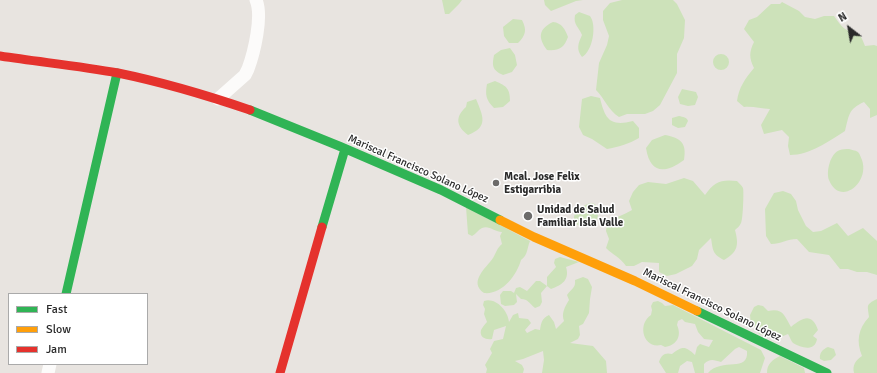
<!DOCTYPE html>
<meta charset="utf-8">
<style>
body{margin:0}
#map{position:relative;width:877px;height:373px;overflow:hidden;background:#e8e4e0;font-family:Signika,sans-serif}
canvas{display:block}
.legend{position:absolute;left:8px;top:293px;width:140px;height:72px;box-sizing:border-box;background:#fff;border:1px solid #aaa;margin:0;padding:5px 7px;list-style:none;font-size:12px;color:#2a2a2a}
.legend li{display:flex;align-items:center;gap:8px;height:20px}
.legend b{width:20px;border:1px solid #aaa}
.north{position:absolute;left:829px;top:8px;width:40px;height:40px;-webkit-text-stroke:3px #fff;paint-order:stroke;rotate:329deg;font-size:11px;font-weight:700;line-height:16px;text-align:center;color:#2a2a2a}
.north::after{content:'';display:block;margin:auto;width:14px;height:18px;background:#2a2a2a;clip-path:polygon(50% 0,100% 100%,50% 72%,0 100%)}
</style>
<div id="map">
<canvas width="877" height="373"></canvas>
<ul class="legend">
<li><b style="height:5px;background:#30b455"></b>Fast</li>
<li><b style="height:5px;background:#ff9f0a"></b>Slow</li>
<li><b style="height:5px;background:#e5322d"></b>Jam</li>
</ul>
<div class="north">N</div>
</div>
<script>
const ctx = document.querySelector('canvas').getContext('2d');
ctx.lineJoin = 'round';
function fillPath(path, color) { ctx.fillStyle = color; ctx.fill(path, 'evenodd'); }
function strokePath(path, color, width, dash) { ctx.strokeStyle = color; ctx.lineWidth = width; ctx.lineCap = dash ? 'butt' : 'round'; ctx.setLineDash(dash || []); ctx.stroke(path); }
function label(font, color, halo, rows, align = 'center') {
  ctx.font = font + ' Signika,sans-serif'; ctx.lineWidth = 3; ctx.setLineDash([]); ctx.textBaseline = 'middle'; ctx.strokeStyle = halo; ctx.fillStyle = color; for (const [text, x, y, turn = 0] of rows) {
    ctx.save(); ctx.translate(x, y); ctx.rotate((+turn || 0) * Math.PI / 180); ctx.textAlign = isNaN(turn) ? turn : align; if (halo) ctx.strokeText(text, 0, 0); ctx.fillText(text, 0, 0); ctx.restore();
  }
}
fillPath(new Path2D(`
 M 442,0 L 462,0 L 459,4 L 449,14 L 445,14 Z
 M 544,0 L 583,0 L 576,1 L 551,11 L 545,5 Z
 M 622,0 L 673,0 L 677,4 L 685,20 L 684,38 L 677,54 L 677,73 L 660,105 L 653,111 L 645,114 L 627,114 L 619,117 C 608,110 605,99 596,90 L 599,63 L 607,45 L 609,36 L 603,20 L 603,11 L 610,3 Z
 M 782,2 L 799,11 L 805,17 L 815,19 L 824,16 L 834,16 C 837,20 842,28 847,30 C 859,35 860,32 865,46 L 874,45 L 877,46 L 877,115 L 870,118 L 870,109 L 864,102 C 848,109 849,116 845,131 C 829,141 810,155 790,155 L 788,146 L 789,137 L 782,130 L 764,134 L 761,125 L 770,109 C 761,109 753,106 744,107 L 737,101 C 739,87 745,79 754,68 C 749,58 749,52 754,42 L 744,29 L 749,20 L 757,17 L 771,4 L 780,4 Z
 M 579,12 L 590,16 C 597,25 593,51 582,57 C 576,49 578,44 582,35 C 579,27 573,25 575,15 Z
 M 513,19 L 522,20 C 527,30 526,35 518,43 L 509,43 L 504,36 L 503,27 Z
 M 553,22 C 562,23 565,29 568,37 C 564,48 559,51 547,50 C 538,38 538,29 553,22 Z
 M 510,48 L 515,55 L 517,65 L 512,72 L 503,75 C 492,70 492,66 494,55 L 501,50 Z
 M713 62a8 8 0 1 1 16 0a8 8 0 1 1-16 0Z
 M 495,81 C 507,86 510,89 510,101 L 503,107 L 494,108 C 486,100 485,95 487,84 Z
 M 682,89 L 696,92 L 698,97 L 695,105 L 688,106 L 680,104 L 678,97 Z
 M 591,96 L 600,98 C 605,119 610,127 633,121 L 639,128 L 639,138 C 629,144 618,147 607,149 L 592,139 L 583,135 L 579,127 L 582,99 Z
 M 476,99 C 483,116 489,127 468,135 C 456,126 455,117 466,107 L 467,102 Z
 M 679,116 C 683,117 687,117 688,121 L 685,127 L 678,128 L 672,125 L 672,118 Z
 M 665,135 C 681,138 687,143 684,160 C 665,174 650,174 646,148 L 652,140 Z
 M 849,149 C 851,150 855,150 858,152 C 860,154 861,158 862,160 C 870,183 840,207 829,180 C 826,172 830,153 840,150 C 842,149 846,149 849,149 Z
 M 684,178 L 693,181 L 705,195 C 714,182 721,179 737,181 C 739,183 742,186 743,188 C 744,191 743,220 741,223 C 740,226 737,228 735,230 C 739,245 738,252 724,260 C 712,254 713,250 711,238 L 699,250 L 697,259 L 692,266 L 676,274 L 667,276 L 659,272 L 659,263 L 642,262 L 634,266 L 626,266 C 620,257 613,255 606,248 L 609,239 L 606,231 L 607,222 C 616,217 624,215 632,210 L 629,201 L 633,192 L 639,185 L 648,182 L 666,184 Z
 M 783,191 L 791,194 L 796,201 L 798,210 L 806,226 L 813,232 L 821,231 L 837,223 L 848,236 L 863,228 L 877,241 L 877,275 L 867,272 L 857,272 L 848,269 L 840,269 L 829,255 L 809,252 L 797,239 C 787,239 781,244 771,244 L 766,236 L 765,209 L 774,193 Z
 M 590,203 L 595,204 C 599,210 599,215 596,221 C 593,223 590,225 587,226 C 575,229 569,217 579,209 C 582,206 586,205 590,203 Z
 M 466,207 L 530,241 C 527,248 528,255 521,260 C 517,275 502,295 484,293 C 468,282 486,268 493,258 C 496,253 497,248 502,244 L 500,236 L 502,232 C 495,232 489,225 482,228 C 478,230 476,234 472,236 L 468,234 Z
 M 560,257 L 579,262 L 566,267 C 570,280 562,285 551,289 L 547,286 L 541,293 L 542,302 L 540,306 L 535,308 C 529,303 528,299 521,299 L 516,294 L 517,302 L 514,305 L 505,306 L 501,304 L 500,295 L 503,291 L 511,291 L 514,293 L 516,288 L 520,287 L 527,291 L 536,281 L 540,281 L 547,286 L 547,277 L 556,267 L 554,263 L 555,259 Z
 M 583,277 L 588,279 L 592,287 L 590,299 L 589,313 L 583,324 L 579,326 L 580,335 L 578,339 L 570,343 L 593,346 L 606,361 L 607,373 L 542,373 L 544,360 L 543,351 L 523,359 L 515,361 L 522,365 L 524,369 L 523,373 L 486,373 L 487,369 L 485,365 L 492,353 L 490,349 L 494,341 L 503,339 L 506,326 L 494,330 L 492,339 C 487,340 479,338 481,330 C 482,328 485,324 487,322 L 484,314 L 485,309 L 483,305 L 484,301 C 495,297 508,310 509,322 L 513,315 L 518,313 L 519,318 L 528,319 L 531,323 L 525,330 L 527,333 L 535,329 L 540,330 C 541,323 542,318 549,315 L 554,322 L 556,329 L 564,321 C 561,313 565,307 569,300 L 567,295 C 571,289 576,288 575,280 Z
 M 877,299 L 877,373 L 854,373 C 852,365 856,360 862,356 C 856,341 858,329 869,317 C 868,305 865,305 877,299 Z
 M 658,301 L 662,303 L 665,306 L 673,305 L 761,350 L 765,358 L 760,373 L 708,373 C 722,357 749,373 747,351 L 739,347 L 735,349 L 721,362 C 714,360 710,358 704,364 L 704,373 L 695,373 L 692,362 L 687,361 L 680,366 L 678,373 L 666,373 L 659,362 C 661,355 665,352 672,354 C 683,346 685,346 695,355 L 697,347 L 700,344 L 709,347 L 713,340 L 704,339 L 698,332 L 695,324 L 685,322 L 682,319 L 678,321 L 677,325 C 682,336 677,345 665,347 L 661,345 C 643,349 637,324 651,315 L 652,310 L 651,306 L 653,302 Z
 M 758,305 L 763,306 L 768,311 C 783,308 784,315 791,327 C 803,317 812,313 818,330 L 813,336 L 817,339 C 815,352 801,348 793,343 C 791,341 790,337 788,334 L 776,339 L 759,334 L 754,326 L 751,324 L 750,315 L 754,307 Z
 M 828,347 L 834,349 L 836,355 L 831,360 L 824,361 L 820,359 C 819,353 823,349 828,347 Z
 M 780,356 L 804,368 L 805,373 L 767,373 C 767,364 772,360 780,356 Z`), '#cde2ba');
strokePath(new Path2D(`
 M 218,99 L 245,75 L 248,69 C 254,53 263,16 256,0
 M 48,373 L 50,364`), '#fcfbfa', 13);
strokePath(new Path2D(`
 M 250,110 L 339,146 L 441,190 L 500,220
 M 322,227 L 345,149
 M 66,294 L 117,73
 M 697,311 L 827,373`), '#30b455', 9);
strokePath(new Path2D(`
 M 500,220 L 534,237 L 635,281 L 697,311`), '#ff9f0a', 9);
strokePath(new Path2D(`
 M 0,56 C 39,62 79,66 118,73 C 162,82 206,95 250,110
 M 280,373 L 322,227`), '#e5322d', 9);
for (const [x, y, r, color] of [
 [496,183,4,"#6c6b6a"],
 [528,216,5,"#6c6b6a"]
]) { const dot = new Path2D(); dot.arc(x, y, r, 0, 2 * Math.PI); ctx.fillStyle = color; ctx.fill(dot); strokePath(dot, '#fff', 1.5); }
label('11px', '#2a2a2a', '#fff', [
 ["Mariscal Francisco Solano López",418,169,24],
 ["Mariscal Francisco Solano López",712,305,26]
]);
label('bold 11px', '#2a2a2a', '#fff', [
 ["Mcal. Jose Felix",504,177],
 ["Estigarribia",504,190],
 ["Unidad de Salud",537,210],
 ["Familiar Isla Valle",537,223]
], 'left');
</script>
